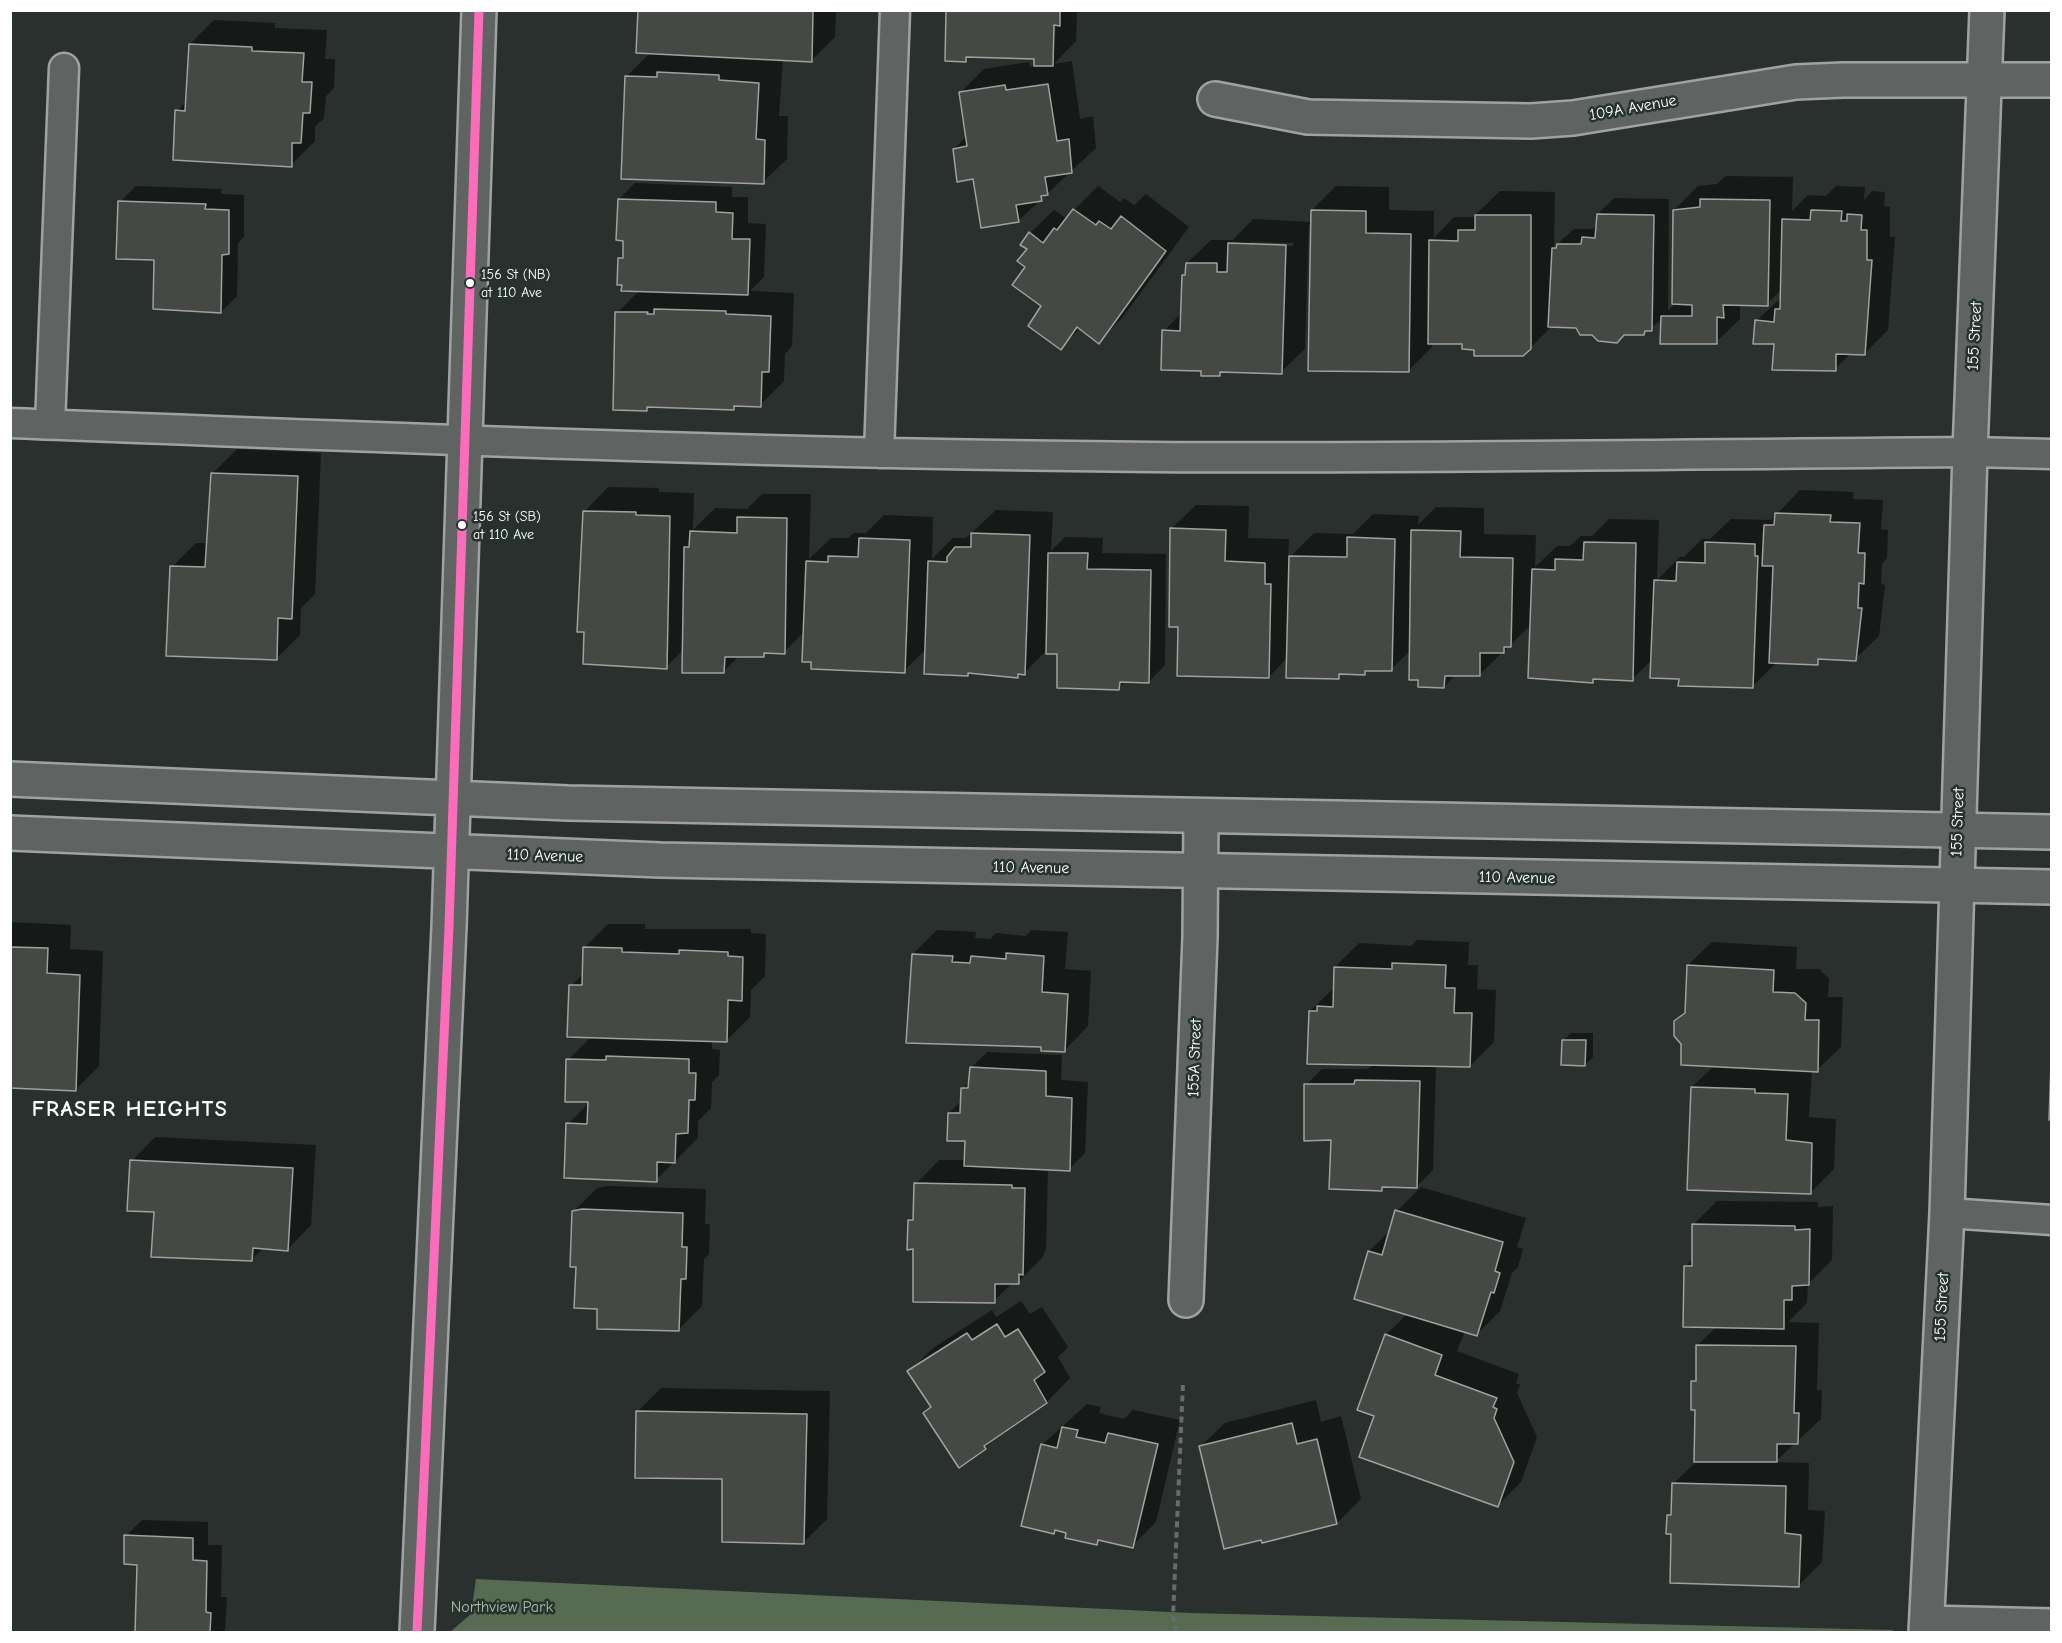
<!DOCTYPE html>
<style>
body{margin:0}
#map{position:relative;width:2062px;height:1643px;overflow:hidden;background:#29302d;font-family:"Comic Neue",sans-serif}
canvas{display:block}
.frame{position:absolute;inset:0;border:12px solid #fff;pointer-events:none}
</style>
<div id="map">
<canvas width="2062" height="1643"></canvas>
<div class="frame"></div>
</div>
<script>
const ctx = document.querySelector('canvas').getContext('2d');
ctx.lineJoin = 'round';
function fillPath(path, color) { ctx.fillStyle = color; ctx.fill(path, 'evenodd'); }
function strokePath(path, color, width, dash) { ctx.strokeStyle = color; ctx.lineWidth = width; ctx.lineCap = dash ? 'butt' : 'round'; ctx.setLineDash(dash || []); ctx.stroke(path); }
function label(font, color, halo, rows, align = 'center') {
  ctx.font = font + ' "Comic Neue",sans-serif'; ctx.lineWidth = 5; ctx.setLineDash([]); ctx.textBaseline = 'middle'; ctx.strokeStyle = halo; ctx.fillStyle = color; for (const [text, x, y, turn = 0] of rows) {
    ctx.save(); ctx.translate(x, y); ctx.rotate((+turn || 0) * Math.PI / 180); ctx.textAlign = isNaN(turn) ? turn : align; if (halo) ctx.strokeText(text, 0, 0); ctx.fillText(text, 0, 0); ctx.restore();
  }
}
fillPath(new Path2D(`
 M 476,1579 L 1191,1613 L 1893,1630 L 1893,1632 L 450,1632 L 471,1614 Z`), '#566b52');
fillPath(new Path2D(`
 M 640,10 L 836,10 L 835,37 L 812,60 L 783,59 L 779,116 L 788,116 L 787,159 L 763,182 L 626,77 L 650,53 Z
 M 948,10 L 1077,10 L 1076,41 L 1054,64 L 1072,61 L 1080,119 L 1093,116 L 1096,148 L 1018,221 L 974,178 L 954,149 L 967,136 L 960,93 L 984,69 L 1029,62 L 1030,67 L 1035,66 L 1036,57 L 970,56 L 966,60 ZM 1053,18 L 1056,18 L 1055,36 L 1052,36 Z
 M 10,13 L 12,13 L 10,52 Z
 M 214,20 L 275,23 L 275,28 L 327,30 L 325,59 L 335,59 L 334,88 L 326,96 L 324,118 L 315,127 L 315,141 L 291,165 L 177,111 L 187,101 L 190,44 Z
 M 1726,176 L 1793,177 L 1792,211 L 1808,195 L 1826,196 L 1836,186 L 1865,187 L 1864,200 L 1872,191 L 1885,192 L 1884,206 L 1890,207 L 1890,237 L 1895,237 L 1888,330 L 1864,354 L 1851,353 L 1835,369 L 1775,343 L 1756,321 L 1782,297 L 1782,289 L 1767,304 L 1740,304 L 1740,319 L 1716,342 L 1662,319 L 1644,333 L 1592,333 L 1577,327 L 1552,326 L 1530,348 L 1475,348 L 1463,343 L 1432,342 L 1432,347 L 1408,371 L 1312,224 L 1309,224 L 1305,349 L 1281,372 L 1224,370 L 1219,374 L 1203,370 L 1164,331 L 1182,312 L 1184,276 L 1187,272 L 1187,263 L 1211,240 L 1233,240 L 1253,219 L 1312,222 L 1312,210 L 1336,186 L 1389,187 L 1389,210 L 1434,211 L 1434,238 L 1454,217 L 1473,217 L 1500,191 L 1555,192 L 1554,247 L 1574,229 L 1593,229 L 1597,224 L 1598,214 L 1614,198 L 1669,199 L 1668,311 L 1676,303 L 1674,210 L 1698,186 L 1717,184 ZM 1250,242 L 1293,243 L 1293,246 L 1250,245 Z
 M 635,183 L 732,187 L 732,197 L 748,197 L 748,223 L 766,224 L 764,277 L 750,291 L 794,293 L 792,346 L 785,354 L 784,381 L 760,405 L 737,404 L 733,408 L 651,405 L 647,409 L 617,313 L 640,290 L 619,259 L 624,254 L 619,199 Z
 M 136,186 L 221,189 L 221,194 L 244,195 L 244,237 L 238,243 L 237,296 L 221,312 L 155,259 L 120,202 Z
 M 1098,186 L 1120,202 L 1124,198 L 1134,205 L 1146,194 L 1189,227 L 1122,318 L 1099,342 L 1080,328 L 1061,348 L 1027,267 L 1030,233 L 1054,210 L 1066,218 Z
 M 237,449 L 321,453 L 315,594 L 301,608 L 300,635 L 276,659 L 172,567 L 196,543 L 208,543 L 213,473 Z
 M 608,487 L 659,488 L 659,492 L 694,493 L 693,530 L 715,508 L 747,509 L 762,494 L 811,494 L 809,559 L 831,538 L 848,538 L 854,533 L 866,533 L 884,515 L 933,517 L 932,559 L 953,538 L 966,538 L 996,510 L 1053,512 L 1051,551 L 1065,537 L 1103,538 L 1102,553 L 1166,554 L 1165,665 L 1149,682 L 1126,681 L 1119,688 L 1059,652 L 1045,652 L 1024,673 L 1017,676 L 970,671 L 967,674 L 926,649 L 904,671 L 804,632 L 784,652 L 740,655 L 723,672 L 684,649 L 666,667 L 586,631 L 578,631 L 585,511 Z
 M 1800,490 L 1854,492 L 1853,499 L 1883,500 L 1881,529 L 1888,530 L 1887,558 L 1882,564 L 1881,584 L 1885,585 L 1879,636 L 1855,659 L 1823,658 L 1817,663 L 1776,663 L 1752,687 L 1681,678 L 1653,659 L 1632,679 L 1596,678 L 1592,682 L 1531,625 L 1479,675 L 1456,674 L 1444,687 L 1411,650 L 1391,669 L 1368,669 L 1364,673 L 1343,672 L 1338,677 L 1288,657 L 1269,677 L 1179,626 L 1172,528 L 1196,505 L 1249,506 L 1248,538 L 1289,539 L 1288,559 L 1314,533 L 1353,534 L 1373,514 L 1419,516 L 1418,525 L 1436,507 L 1484,508 L 1484,534 L 1536,535 L 1535,567 L 1557,546 L 1570,546 L 1581,536 L 1592,536 L 1609,519 L 1659,520 L 1657,580 L 1680,557 L 1684,557 L 1702,539 L 1710,539 L 1731,519 L 1771,520 Z
 M 10,922 L 71,925 L 70,949 L 103,951 L 99,1066 L 75,1090 L 10,1087 Z
 M 608,924 L 645,924 L 645,929 L 751,929 L 751,933 L 766,934 L 765,976 L 751,990 L 750,1017 L 726,1041 L 712,1040 L 712,1049 L 720,1050 L 719,1075 L 712,1082 L 711,1108 L 698,1121 L 698,1138 L 656,1180 L 568,1124 L 592,1100 L 568,1060 L 591,1037 L 571,986 L 584,973 L 584,948 Z
 M 937,930 L 976,932 L 975,938 L 990,939 L 996,933 L 1026,936 L 1031,930 L 1068,932 L 1065,969 L 1091,971 L 1088,1026 L 1065,1050 L 913,954 Z
 M 1417,940 L 1469,942 L 1468,965 L 1478,965 L 1477,989 L 1496,990 L 1494,1042 L 1470,1066 L 1436,1065 L 1433,1170 L 1416,1187 L 1385,1186 L 1381,1190 L 1332,1139 L 1306,1085 L 1322,1069 L 1368,1069 L 1373,1064 L 1310,1011 L 1335,987 L 1335,967 L 1359,943 L 1411,946 Z
 M 1712,942 L 1797,947 L 1796,969 L 1819,969 L 1829,979 L 1828,997 L 1843,997 L 1841,1047 L 1817,1070 L 1812,1070 L 1809,1117 L 1836,1119 L 1834,1169 L 1810,1193 L 1692,1087 L 1715,1065 L 1683,1043 L 1676,1022 L 1687,1011 L 1688,965 Z
 M 1571,1033 L 1593,1033 L 1593,1057 L 1585,1065 L 1563,1041 Z
 M 987,1052 L 1062,1055 L 1061,1080 L 1088,1082 L 1085,1153 L 1069,1169 L 1048,1169 L 1046,1249 L 1042,1258 L 1018,1282 L 1013,1282 L 994,1301 L 909,1220 L 915,1215 L 916,1184 L 939,1160 L 966,1160 L 966,1140 L 949,1113 L 962,1100 L 963,1089 L 970,1081 L 971,1068 Z
 M 155,1137 L 316,1145 L 311,1225 L 288,1249 L 264,1248 L 252,1259 L 156,1210 L 132,1161 Z
 M 607,1186 L 706,1189 L 705,1224 L 710,1224 L 709,1254 L 704,1259 L 702,1306 L 679,1329 L 598,1307 L 577,1266 L 573,1212 L 597,1188 Z
 M 1421,1187 L 1526,1218 L 1517,1247 L 1523,1249 L 1518,1267 L 1512,1273 L 1500,1311 L 1476,1335 L 1465,1331 L 1457,1351 L 1519,1374 L 1516,1383 L 1520,1385 L 1517,1393 L 1537,1437 L 1521,1482 L 1497,1506 L 1375,1415 L 1386,1335 L 1407,1314 L 1369,1251 L 1391,1230 L 1397,1211 Z
 M 1717,1201 L 1818,1202 L 1818,1207 L 1833,1206 L 1832,1260 L 1808,1284 L 1807,1303 L 1788,1322 L 1819,1323 L 1817,1390 L 1822,1390 L 1821,1419 L 1775,1462 L 1809,1463 L 1808,1510 L 1825,1511 L 1822,1562 L 1798,1586 L 1673,1533 L 1669,1516 L 1672,1512 L 1673,1484 L 1696,1462 L 1696,1408 L 1693,1382 L 1697,1377 L 1698,1345 L 1717,1326 L 1685,1267 L 1693,1259 L 1693,1225 Z
 M 1021,1301 L 1030,1314 L 1042,1307 L 1068,1347 L 1058,1357 L 1070,1378 L 1047,1402 L 1001,1432 L 985,1448 L 932,1406 L 909,1372 L 933,1348 L 992,1310 L 996,1317 Z
 M 661,1388 L 830,1391 L 827,1519 L 804,1542 L 637,1412 Z
 M 1316,1400 L 1321,1422 L 1341,1416 L 1361,1499 L 1337,1523 L 1201,1446 L 1225,1423 Z
 M 1087,1404 L 1101,1407 L 1099,1413 L 1124,1419 L 1133,1410 L 1180,1420 L 1156,1522 L 1132,1546 L 1100,1539 L 1096,1543 L 1068,1532 L 1056,1529 L 1053,1532 L 1042,1445 Z
 M 142,1520 L 208,1522 L 208,1545 L 222,1545 L 221,1597 L 227,1597 L 225,1632 L 136,1632 L 139,1563 L 126,1536 Z`), '#0007');
const building = new Path2D(`
 M 638,10 L 813,11 L 812,62 L 636,53 Z
 M 946,10 L 1060,10 L 1060,26 L 1054,25 L 1053,66 L 1034,66 L 1034,59 L 966,57 L 966,62 L 945,61 Z
 M 189,44 L 252,47 L 252,51 L 304,53 L 302,82 L 312,82 L 310,113 L 303,113 L 301,143 L 292,143 L 292,167 L 173,160 L 175,110 L 185,111 Z
 M 657,72 L 719,75 L 719,80 L 759,83 L 756,139 L 765,140 L 764,184 L 621,179 L 625,76 L 657,77 Z
 M 1048,84 L 1057,141 L 1069,139 L 1072,173 L 1045,177 L 1048,195 L 1041,196 L 1042,201 L 1016,205 L 1019,222 L 981,228 L 973,179 L 957,182 L 953,149 L 967,146 L 959,92 L 1005,85 L 1006,90 Z
 M 618,199 L 716,202 L 716,212 L 733,213 L 732,239 L 750,239 L 748,295 L 621,291 L 622,285 L 617,285 L 618,258 L 623,258 L 623,241 L 616,240 Z
 M 1700,199 L 1770,200 L 1768,306 L 1723,305 L 1724,318 L 1717,317 L 1717,344 L 1660,344 L 1661,316 L 1692,316 L 1692,305 L 1672,304 L 1673,210 L 1700,207 Z
 M 118,201 L 206,204 L 205,209 L 229,210 L 229,254 L 222,255 L 221,313 L 153,309 L 154,260 L 116,259 Z
 M 1073,209 L 1096,225 L 1099,221 L 1111,229 L 1121,216 L 1166,251 L 1099,344 L 1077,327 L 1061,350 L 1028,326 L 1041,306 L 1012,285 L 1025,267 L 1017,261 L 1027,249 L 1020,245 L 1029,232 L 1043,243 L 1054,228 L 1057,230 Z
 M 1311,210 L 1366,211 L 1366,233 L 1411,234 L 1409,372 L 1308,371 Z
 M 1811,210 L 1842,211 L 1841,221 L 1847,221 L 1847,214 L 1862,215 L 1861,230 L 1867,230 L 1867,260 L 1872,260 L 1865,355 L 1836,354 L 1836,371 L 1772,370 L 1774,344 L 1753,344 L 1755,320 L 1774,322 L 1775,309 L 1780,309 L 1782,219 L 1810,220 Z
 M 1597,214 L 1654,215 L 1652,331 L 1645,331 L 1644,335 L 1624,335 L 1617,343 L 1598,341 L 1592,335 L 1580,335 L 1576,328 L 1548,327 L 1552,248 L 1556,248 L 1557,244 L 1581,244 L 1582,237 L 1595,238 Z
 M 1475,215 L 1531,215 L 1531,349 L 1523,356 L 1474,356 L 1474,350 L 1462,349 L 1462,344 L 1428,344 L 1429,240 L 1458,241 L 1458,230 L 1475,230 Z
 M 1228,243 L 1286,245 L 1282,374 L 1220,372 L 1220,376 L 1201,376 L 1201,371 L 1161,370 L 1162,330 L 1180,331 L 1182,275 L 1185,275 L 1186,263 L 1217,263 L 1217,272 L 1227,272 Z
 M 654,309 L 726,311 L 726,314 L 771,316 L 769,372 L 762,372 L 761,407 L 734,406 L 734,410 L 647,407 L 647,411 L 613,410 L 615,312 L 648,312 L 647,314 L 654,314 Z
 M 211,473 L 298,476 L 292,619 L 278,618 L 277,660 L 166,656 L 170,566 L 205,567 Z
 M 583,511 L 636,512 L 636,515 L 670,516 L 667,669 L 583,664 L 584,632 L 577,632 Z
 M 1775,513 L 1831,515 L 1830,522 L 1860,523 L 1858,553 L 1865,553 L 1864,584 L 1859,583 L 1858,608 L 1862,608 L 1856,661 L 1818,659 L 1818,665 L 1769,663 L 1773,566 L 1762,566 L 1764,525 L 1774,525 Z
 M 737,517 L 787,518 L 785,654 L 764,653 L 764,657 L 725,657 L 724,673 L 682,673 L 684,547 L 689,547 L 690,531 L 737,533 Z
 M 1170,528 L 1226,530 L 1225,561 L 1265,563 L 1265,584 L 1271,584 L 1269,678 L 1177,676 L 1178,627 L 1169,627 Z
 M 1411,530 L 1461,531 L 1460,557 L 1513,558 L 1511,647 L 1504,647 L 1504,653 L 1480,653 L 1480,676 L 1445,676 L 1444,688 L 1418,687 L 1418,680 L 1409,680 Z
 M 971,533 L 1030,535 L 1025,675 L 1018,674 L 1018,678 L 968,673 L 968,676 L 924,674 L 928,561 L 947,562 L 947,557 L 955,547 L 971,547 Z
 M 1347,537 L 1395,539 L 1392,671 L 1365,671 L 1365,675 L 1339,674 L 1339,679 L 1286,678 L 1289,556 L 1347,557 Z
 M 859,538 L 910,540 L 905,673 L 811,669 L 811,662 L 802,662 L 806,561 L 828,562 L 828,556 L 858,557 Z
 M 1584,542 L 1636,543 L 1633,681 L 1593,679 L 1593,683 L 1528,678 L 1532,569 L 1555,570 L 1555,559 L 1583,560 Z
 M 1705,542 L 1755,544 L 1755,556 L 1758,556 L 1753,688 L 1678,686 L 1679,679 L 1650,678 L 1654,580 L 1676,581 L 1677,562 L 1705,563 Z
 M 1048,553 L 1088,553 L 1087,569 L 1151,570 L 1149,683 L 1120,682 L 1119,690 L 1057,688 L 1057,654 L 1046,654 Z
 M 10,947 L 48,948 L 47,973 L 80,975 L 76,1091 L 10,1088 Z
 M 583,947 L 622,948 L 622,952 L 679,954 L 679,950 L 728,952 L 728,956 L 743,957 L 742,1001 L 728,1000 L 727,1042 L 567,1037 L 569,985 L 582,985 Z
 M 1006,953 L 1044,956 L 1042,992 L 1068,994 L 1065,1052 L 1041,1051 L 1041,1047 L 906,1043 L 912,954 L 953,956 L 952,962 L 970,963 L 971,956 L 1006,959 Z
 M 1392,963 L 1446,965 L 1445,988 L 1455,988 L 1454,1013 L 1472,1013 L 1470,1067 L 1307,1064 L 1309,1011 L 1317,1011 L 1317,1006 L 1333,1007 L 1334,967 L 1392,969 Z
 M 1687,965 L 1774,970 L 1773,992 L 1795,993 L 1806,1003 L 1805,1020 L 1819,1020 L 1818,1072 L 1681,1065 L 1681,1044 L 1674,1036 L 1674,1021 L 1685,1013 Z
 M 1562,1040 L 1586,1040 L 1585,1066 L 1561,1065 Z
 M 606,1056 L 689,1059 L 689,1073 L 696,1073 L 695,1100 L 689,1100 L 688,1133 L 676,1134 L 675,1163 L 657,1162 L 657,1182 L 564,1178 L 566,1123 L 587,1124 L 588,1102 L 565,1102 L 566,1059 L 606,1060 Z
 M 2051,1063 L 2052,1063 L 2052,1120 L 2049,1120 Z
 M 970,1067 L 1046,1071 L 1046,1096 L 1072,1098 L 1070,1171 L 964,1166 L 965,1141 L 947,1141 L 948,1113 L 960,1113 L 961,1088 L 968,1088 Z
 M 1355,1080 L 1420,1081 L 1417,1188 L 1382,1187 L 1382,1191 L 1329,1189 L 1331,1140 L 1304,1141 L 1304,1084 L 1354,1084 Z
 M 1691,1087 L 1755,1089 L 1755,1093 L 1788,1094 L 1786,1140 L 1812,1143 L 1811,1194 L 1687,1190 Z
 M 130,1160 L 293,1168 L 288,1251 L 253,1248 L 252,1261 L 151,1257 L 154,1212 L 127,1211 Z
 M 914,1183 L 1012,1185 L 1012,1188 L 1025,1188 L 1023,1275 L 1019,1274 L 1019,1284 L 995,1284 L 995,1303 L 913,1302 L 913,1249 L 907,1250 L 908,1220 L 913,1220 Z
 M 582,1209 L 683,1213 L 682,1247 L 687,1247 L 686,1279 L 681,1279 L 679,1331 L 597,1329 L 597,1309 L 574,1308 L 576,1267 L 570,1267 L 572,1211 Z
 M 1395,1210 L 1503,1242 L 1495,1271 L 1500,1273 L 1494,1293 L 1491,1292 L 1477,1336 L 1354,1299 L 1368,1251 L 1382,1255 Z
 M 1692,1224 L 1795,1226 L 1795,1230 L 1810,1229 L 1809,1285 L 1792,1286 L 1792,1300 L 1784,1300 L 1784,1329 L 1683,1327 L 1684,1266 L 1692,1266 Z
 M 997,1324 L 1005,1337 L 1018,1329 L 1045,1372 L 1034,1380 L 1047,1403 L 984,1446 L 986,1449 L 959,1468 L 923,1413 L 931,1407 L 907,1371 L 967,1333 L 972,1340 Z
 M 1385,1334 L 1442,1355 L 1435,1375 L 1497,1398 L 1493,1407 L 1497,1409 L 1494,1418 L 1514,1462 L 1498,1507 L 1359,1457 L 1374,1416 L 1357,1410 Z
 M 1696,1345 L 1796,1346 L 1794,1413 L 1799,1413 L 1798,1444 L 1777,1444 L 1777,1462 L 1694,1462 L 1695,1410 L 1691,1410 L 1691,1381 L 1696,1381 Z
 M 636,1411 L 807,1414 L 804,1544 L 722,1542 L 722,1479 L 635,1478 Z
 M 1292,1423 L 1297,1444 L 1317,1439 L 1337,1524 L 1262,1543 L 1261,1540 L 1224,1549 L 1199,1446 Z
 M 1062,1427 L 1078,1430 L 1076,1437 L 1105,1443 L 1108,1433 L 1158,1444 L 1133,1548 L 1098,1540 L 1097,1545 L 1065,1538 L 1066,1533 L 1055,1530 L 1054,1534 L 1021,1526 L 1041,1444 L 1057,1448 Z
 M 1672,1483 L 1786,1486 L 1785,1533 L 1801,1535 L 1799,1587 L 1670,1583 L 1671,1534 L 1666,1534 L 1667,1515 L 1671,1515 Z
 M 124,1535 L 193,1538 L 193,1560 L 207,1561 L 206,1612 L 211,1613 L 210,1632 L 135,1632 L 137,1565 L 124,1564 Z`);
fillPath(building, '#464844');
strokePath(building, '#9fa2a0', 1.5);
const lane = new Path2D(`
 M 10,423 C 391,438 771,454 1152,457 C 1425,459 1698,454 1970,452 L 2052,454
 M 50,424 L 64,68
 M 879,453 L 895,10
 M 1947,1213 L 2052,1220`);
const street = new Path2D(`
 M 1215,99 L 1308,117 L 1531,121 L 1573,118 L 1796,82 L 1843,80 L 2052,80
 M 1186,1300 L 1200,937 L 1201,816
 M 1927,1623 L 2052,1626
 M 1926,1632 L 1947,1213 L 1970,452 L 1987,10`);
const secondary = new Path2D(`
 M 10,779 L 568,803 L 2052,832
 M 10,833 L 660,860 L 2052,887
 M 417,1632 L 449,927 L 479,10`);
strokePath(lane, '#9fa2a0', 33);
strokePath(street, '#9fa2a0', 38);
strokePath(secondary, '#9fa2a0', 38);
strokePath(new Path2D(`
 M 1176,1632 L 1173,1617 L 1183,1383`), '#686c69', 4, [6, 4.5]);
strokePath(lane, '#5f6362', 28);
strokePath(street, '#5f6362', 33);
strokePath(secondary, '#5f6362', 33);
strokePath(new Path2D(`
 M 417,1632 L 449,927 L 479,10`), '#fb6dba', 9);
for (const [x, y, r, color] of [
 [470,283,5,"#fff"],
 [462,525,5,"#fff"]
]) { const dot = new Path2D(); dot.arc(x, y, r, 0, 2 * Math.PI); ctx.fillStyle = color; ctx.fill(dot); strokePath(dot, '#26332d', 2); }
label('14px', '#fff', '#26332d', [
 ["156 St (NB)",481,275],
 ["at 110 Ave",481,293],
 ["156 St (SB)",473,517],
 ["at 110 Ave",473,535]
], 'left');
label('16px', '#fff', '#26332d', [
 ["109A Avenue",1633,108,-10],
 ["155 Street",1975,336,-87],
 ["155 Street",1958,822,-88],
 ["110 Avenue",545,856,2],
 ["110 Avenue",1031,868,1],
 ["110 Avenue",1517,878,1],
 ["155A Street",1195,1058,-88],
 ["155 Street",1942,1307,-87]
]);
label('16px', '#aebaac', '#26332d', [
 ["Northview Park",502,1607]
]);
ctx.letterSpacing = '1.5px';
label('bold 22px', '#fff', '#26332d', [
 ["FRASER HEIGHTS",130,1110]
]);
ctx.letterSpacing = '0px';
</script>
